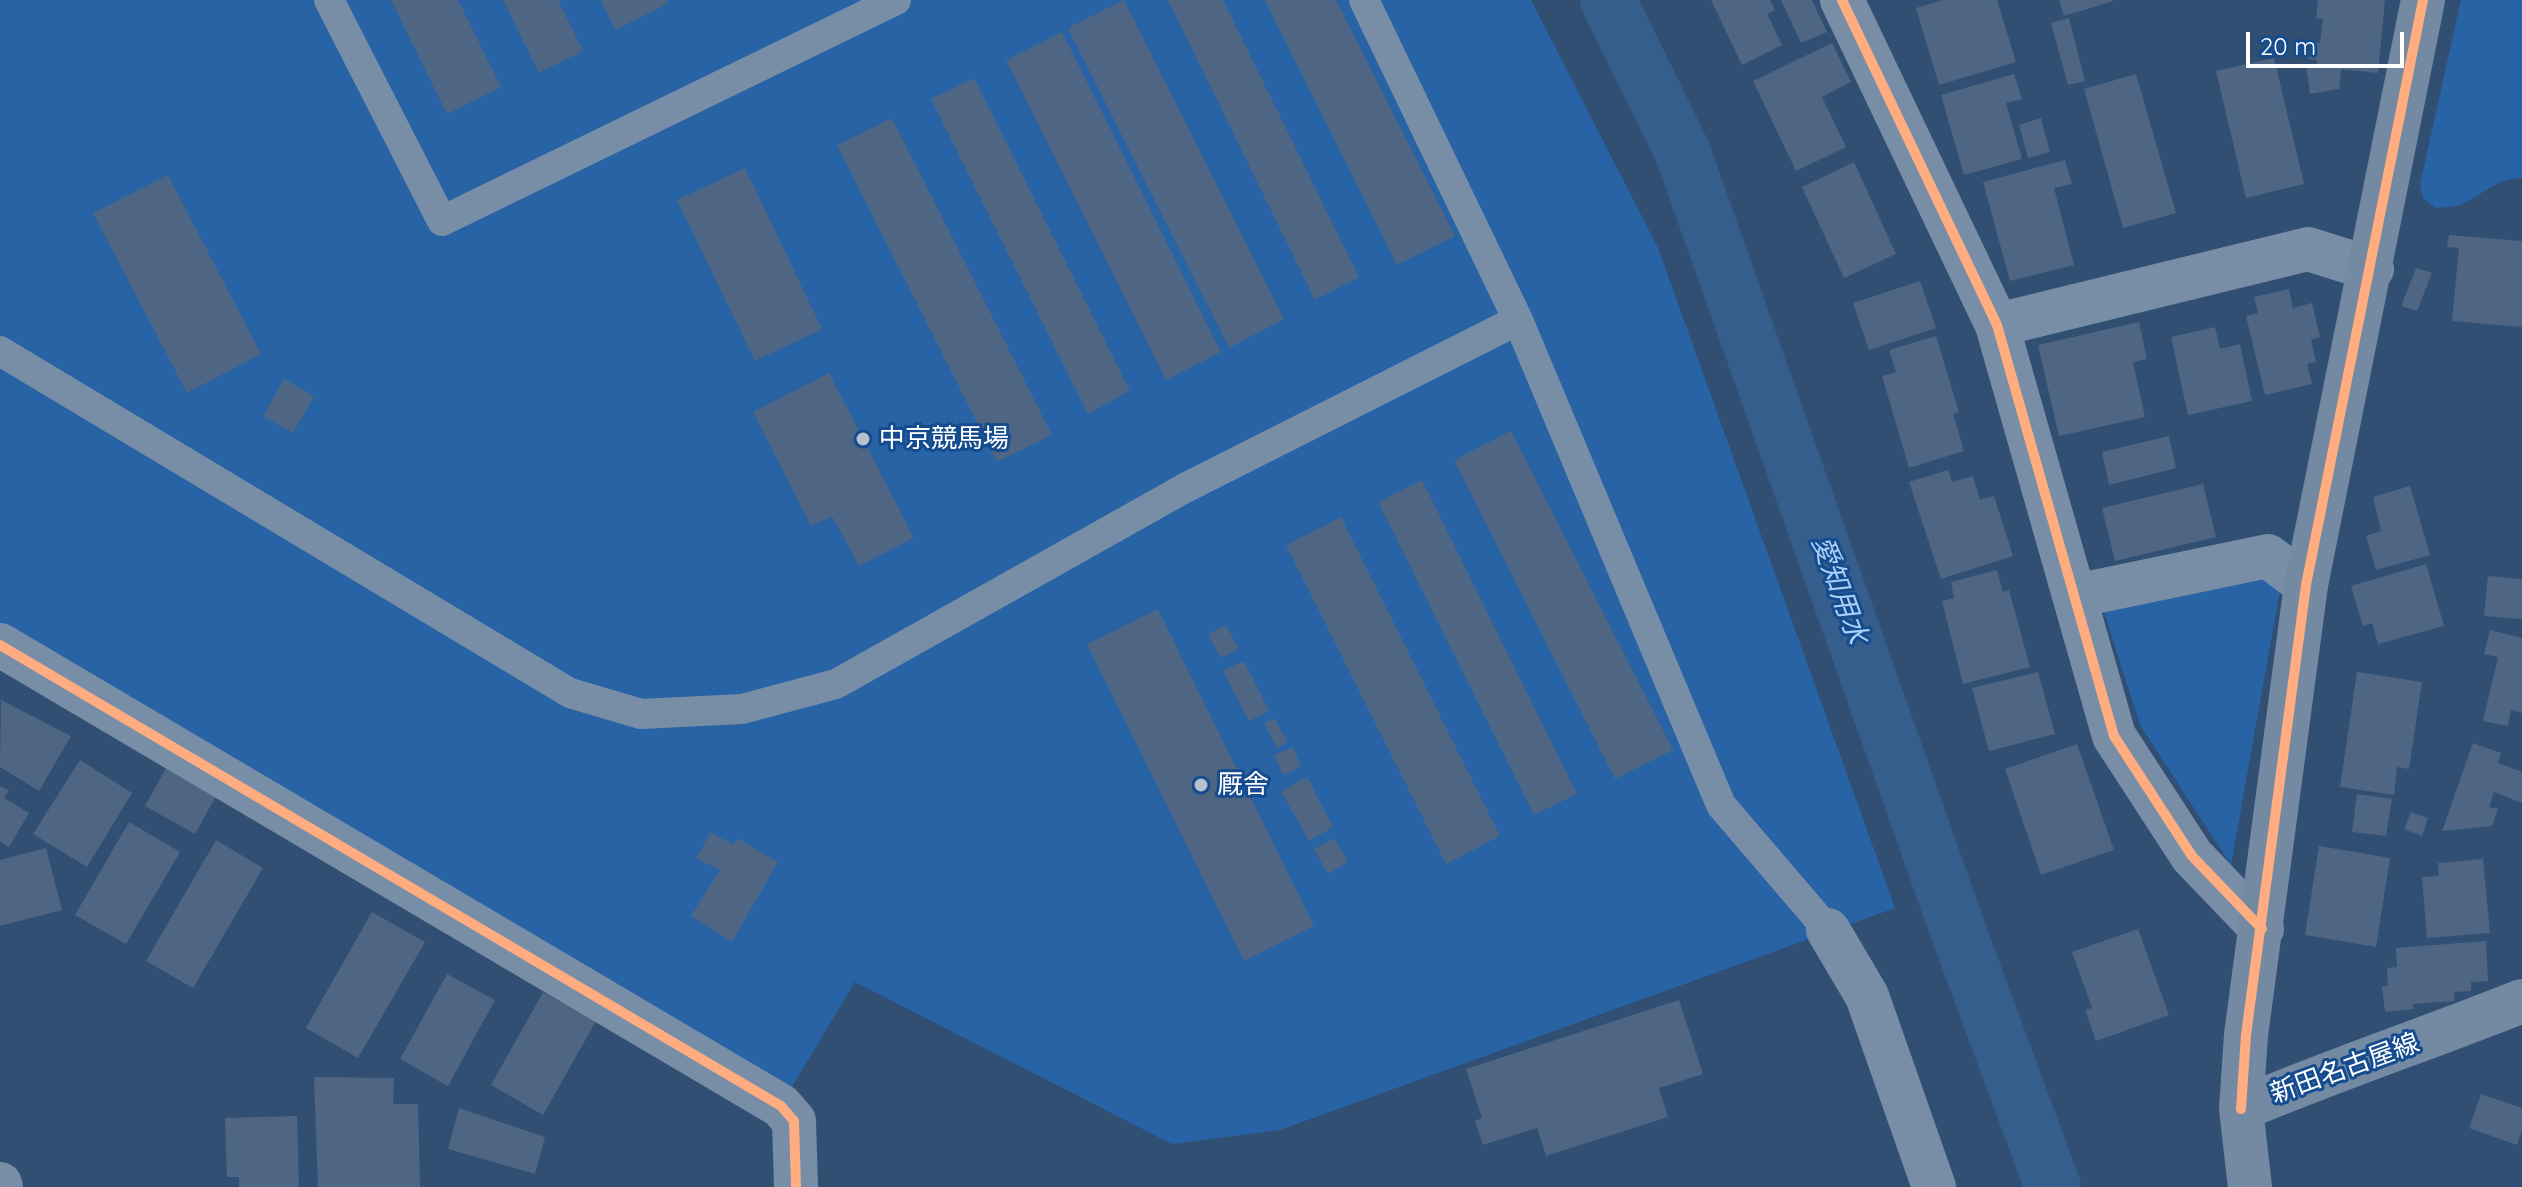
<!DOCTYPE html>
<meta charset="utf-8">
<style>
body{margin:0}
#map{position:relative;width:2522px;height:1187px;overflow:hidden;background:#314f73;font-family:Quicksand,sans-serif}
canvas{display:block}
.scale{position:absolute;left:2246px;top:32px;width:158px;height:36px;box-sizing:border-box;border:4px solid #fff;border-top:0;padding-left:10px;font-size:24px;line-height:28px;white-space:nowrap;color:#fff;-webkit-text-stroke:6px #154c8f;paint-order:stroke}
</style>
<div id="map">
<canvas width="2522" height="1187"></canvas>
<div class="scale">20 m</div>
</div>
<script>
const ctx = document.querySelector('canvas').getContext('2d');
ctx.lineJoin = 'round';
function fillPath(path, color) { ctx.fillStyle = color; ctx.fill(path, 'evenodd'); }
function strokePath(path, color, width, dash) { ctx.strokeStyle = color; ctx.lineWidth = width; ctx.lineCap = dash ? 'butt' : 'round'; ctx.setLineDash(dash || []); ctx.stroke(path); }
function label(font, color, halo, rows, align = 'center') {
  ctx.font = font + ' Quicksand,"Noto Sans JP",sans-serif'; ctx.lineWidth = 6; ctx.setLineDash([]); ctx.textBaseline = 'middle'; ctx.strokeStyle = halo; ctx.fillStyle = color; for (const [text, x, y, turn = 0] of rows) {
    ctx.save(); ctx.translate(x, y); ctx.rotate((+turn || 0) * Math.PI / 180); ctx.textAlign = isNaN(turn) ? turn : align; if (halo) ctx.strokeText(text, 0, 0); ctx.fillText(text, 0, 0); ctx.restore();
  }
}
fillPath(new Path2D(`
 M 0,0 L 1531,0 L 1658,248 L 1895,908 L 1280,1130 L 1172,1144 L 855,982 L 790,1090 L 0,630 Z
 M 2461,0 L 2522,0 L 2522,178 C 2498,179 2488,190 2468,201 C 2460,207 2446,207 2435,208 L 2423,198 L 2420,185 Z
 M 2262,576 L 2280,590 L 2231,865 L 2140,725 L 2104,612 Z`), '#2863a6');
strokePath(new Path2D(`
 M 1608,0 L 1683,153 L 1956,925 L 2053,1187`), '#365e8d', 56);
fillPath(new Path2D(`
 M 391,0 L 458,0 L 501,87 L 447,114 Z
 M 503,0 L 558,0 L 583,51 L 539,73 Z
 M 601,0 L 667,0 L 669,3 L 615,30 Z
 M 1124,0 L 1284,319 L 1229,348 L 1068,28 Z
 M 1168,0 L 1223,0 L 1359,277 L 1315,300 Z
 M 1265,0 L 1336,0 L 1455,236 L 1397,265 Z
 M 1711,0 L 1770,0 L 1775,10 L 1767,14 L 1782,45 L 1742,65 Z
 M 1781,0 L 1812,0 L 1827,32 L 1801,43 Z
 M 1943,0 L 1997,0 L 2016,62 L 1939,85 L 1916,8 Z
 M 2059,0 L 2113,0 L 2113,1 L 2064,16 Z
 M 2318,0 L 2385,0 L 2378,73 L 2341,69 L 2339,89 L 2310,94 L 2306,65 L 2316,67 L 2317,60 L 2309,59 L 2311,42 L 2320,43 L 2323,19 L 2316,18 Z
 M 2069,18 L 2085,81 L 2068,85 L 2051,23 Z
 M 1062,32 L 1221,352 L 1166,380 L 1006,60 Z
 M 1832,43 L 1851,82 L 1822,97 L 1846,147 L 1796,171 L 1753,81 Z
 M 2274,58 L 2304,184 L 2246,198 L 2216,71 Z
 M 2014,74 L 2022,99 L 2006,103 L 2022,159 L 1964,175 L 1941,95 Z
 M 2136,74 L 2176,213 L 2123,228 L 2084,89 Z
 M 974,78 L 1130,391 L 1088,414 L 931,99 Z
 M 892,118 L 1052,435 L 997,462 L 837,145 Z
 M 2041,118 L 2050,152 L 2028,158 L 2019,125 Z
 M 2065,160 L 2072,184 L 2054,188 L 2074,265 L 2010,281 L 1983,182 Z
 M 1854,162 L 1896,254 L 1844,278 L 1802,187 Z
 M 745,168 L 822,329 L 755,361 L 677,200 Z
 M 168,175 L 261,354 L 187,393 L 93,213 Z
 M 2449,235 L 2522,241 L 2522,327 L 2452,321 L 2459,248 L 2447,247 Z
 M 2416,268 L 2432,273 L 2417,311 L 2401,306 Z
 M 1920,281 L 1936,328 L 1869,350 L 1853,303 Z
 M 2289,289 L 2293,308 L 2312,303 L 2320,337 L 2311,340 L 2316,362 L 2307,364 L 2312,384 L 2265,395 L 2246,316 L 2258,313 L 2254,297 Z
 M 2139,322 L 2147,359 L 2133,362 L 2145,417 L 2059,436 L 2038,345 Z
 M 2215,327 L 2220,349 L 2240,344 L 2252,401 L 2188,415 L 2171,337 Z
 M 1936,336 L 1959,412 L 1953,414 L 1964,451 L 1909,468 L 1882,376 L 1896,372 L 1889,350 Z
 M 829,373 L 914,538 L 859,566 L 832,516 L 811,526 L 753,412 Z
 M 284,379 L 314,396 L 293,433 L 263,416 Z
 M 1511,431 L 1673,750 L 1615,779 L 1454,460 Z
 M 2169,436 L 2176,468 L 2109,485 L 2102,452 Z
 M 1948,470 L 1952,482 L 1973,476 L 1980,500 L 1994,496 L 2013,556 L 1941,579 L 1909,482 Z
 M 1422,480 L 1577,794 L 1534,815 L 1378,502 Z
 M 2203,484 L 2216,537 L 2115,561 L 2102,508 Z
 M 2410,486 L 2430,555 L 2376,570 L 2366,536 L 2381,531 L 2373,497 Z
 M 1341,517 L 1500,836 L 1446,864 L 1286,545 Z
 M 2426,564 L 2444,626 L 2378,644 L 2372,623 L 2363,626 L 2351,586 Z
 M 1997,570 L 2003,592 L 2009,590 L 2030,667 L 1963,684 L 1942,601 L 1954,598 L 1951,582 Z
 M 2488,576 L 2522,579 L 2522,619 L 2484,616 Z
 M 1158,609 L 1314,926 L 1244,961 L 1087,644 Z
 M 1226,625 L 1239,649 L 1221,658 L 1208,634 Z
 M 2490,630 L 2522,638 L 2522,713 L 2511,710 L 2508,726 L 2483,721 L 2498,657 L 2484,654 Z
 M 1244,661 L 1269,711 L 1249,721 L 1223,671 Z
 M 2038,672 L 2055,734 L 1989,751 L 1972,688 Z
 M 2357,672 L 2422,682 L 2409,769 L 2397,767 L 2394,795 L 2340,787 Z
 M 1,700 L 71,736 L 39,791 L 0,767 Z
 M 1274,718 L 1288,742 L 1277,748 L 1264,723 Z
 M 2473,743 L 2501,753 L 2498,763 L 2522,772 L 2522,803 L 2494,792 L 2489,807 L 2498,809 L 2492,826 L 2442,831 Z
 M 2077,744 L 2114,850 L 2041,875 L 2005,769 Z
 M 1293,747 L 1301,767 L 1283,775 L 1274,755 Z
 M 80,760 L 132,793 L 87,867 L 33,834 Z
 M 166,768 L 216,796 L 195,834 L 145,806 Z
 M 1307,777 L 1333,827 L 1309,841 L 1281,791 Z
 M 0,786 L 9,790 L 4,798 L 29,813 L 9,847 L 0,841 Z
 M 2357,794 L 2392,799 L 2386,836 L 2352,832 Z
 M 2411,812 L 2428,818 L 2422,836 L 2404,829 Z
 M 129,822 L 180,852 L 126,944 L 75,915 Z
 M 711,832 L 733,845 L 737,838 L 778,862 L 732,942 L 691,916 L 720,870 L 696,858 Z
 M 1334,838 L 1348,862 L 1328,874 L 1314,849 Z
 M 216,840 L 263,868 L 193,988 L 146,961 Z
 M 2319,846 L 2390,858 L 2376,947 L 2305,935 Z
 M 46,848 L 62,910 L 0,926 L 0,860 Z
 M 2483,859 L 2490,933 L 2427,938 L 2422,877 L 2439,876 L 2438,863 Z
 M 372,912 L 425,942 L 358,1058 L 306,1028 Z
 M 2138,929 L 2169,1015 L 2096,1041 L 2085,1010 L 2092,1008 L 2072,952 Z
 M 2486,941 L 2488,981 L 2471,982 L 2471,991 L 2454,992 L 2454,1001 L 2413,1004 L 2414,1009 L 2385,1012 L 2382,986 L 2388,986 L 2387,968 L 2397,967 L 2396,948 Z
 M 447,974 L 495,1000 L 448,1086 L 400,1059 Z
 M 543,992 L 596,1021 L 543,1115 L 491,1085 Z
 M 1679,1000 L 1703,1074 L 1659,1088 L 1668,1117 L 1546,1156 L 1537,1128 L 1483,1145 L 1475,1121 L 1482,1118 L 1466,1069 Z
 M 314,1077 L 394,1078 L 393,1104 L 418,1104 L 420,1187 L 318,1187 Z
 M 2481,1094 L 2522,1108 L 2522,1130 L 2517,1145 L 2469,1128 Z
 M 459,1108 L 545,1137 L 535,1174 L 448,1149 Z
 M 297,1116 L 299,1187 L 239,1187 L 239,1177 L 227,1177 L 225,1118 Z`), '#4e6683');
strokePath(new Path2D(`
 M 329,0 L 442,221 L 896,0
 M 1364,0 L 1518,320 L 1721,805 L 1828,930
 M 0,351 L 570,693 L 641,714 L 742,709 L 836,684 L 1185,488 L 1518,320`), '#788ea7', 30);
strokePath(new Path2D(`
 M 1842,0 L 1997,325 L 2114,736 L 2192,856 L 2262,929
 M 1997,325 L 2308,249 L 2372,269
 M 2075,596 L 2268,556 L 2306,585
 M 0,645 L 781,1106 L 794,1121 L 796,1187
 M 1828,930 L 1867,996 L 1934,1187
 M 0,1184 L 1,1187`), '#788ea7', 44);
strokePath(new Path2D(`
 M 2241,1109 C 2334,1070 2429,1038 2522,1001
 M 2250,1187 L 2241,1109 L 2246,1035 L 2306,585 L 2423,0`), '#748aa3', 44);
strokePath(new Path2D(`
 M 1842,0 L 1997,325 L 2114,736 L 2192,856 L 2262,929
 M 0,645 L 781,1106 L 794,1121 L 796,1187
 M 2241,1109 L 2246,1035 L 2306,585 L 2423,0`), '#ffac80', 10);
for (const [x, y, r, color] of [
 [863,439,8,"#b7c1ce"],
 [1201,785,8,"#b7c1ce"]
]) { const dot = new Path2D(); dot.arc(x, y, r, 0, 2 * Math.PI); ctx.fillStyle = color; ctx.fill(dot); strokePath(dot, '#154c8f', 3); }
label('26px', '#fff', '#154c8f', [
 ["中京競馬場",879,439],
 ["厩舎",1217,785]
], 'left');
label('26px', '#fff', '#154c8f', [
 ["新田名古屋線",2345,1069,-20]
]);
label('italic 28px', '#acd0f8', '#154c8f', [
 ["愛知用水",1839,590,70]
]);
</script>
